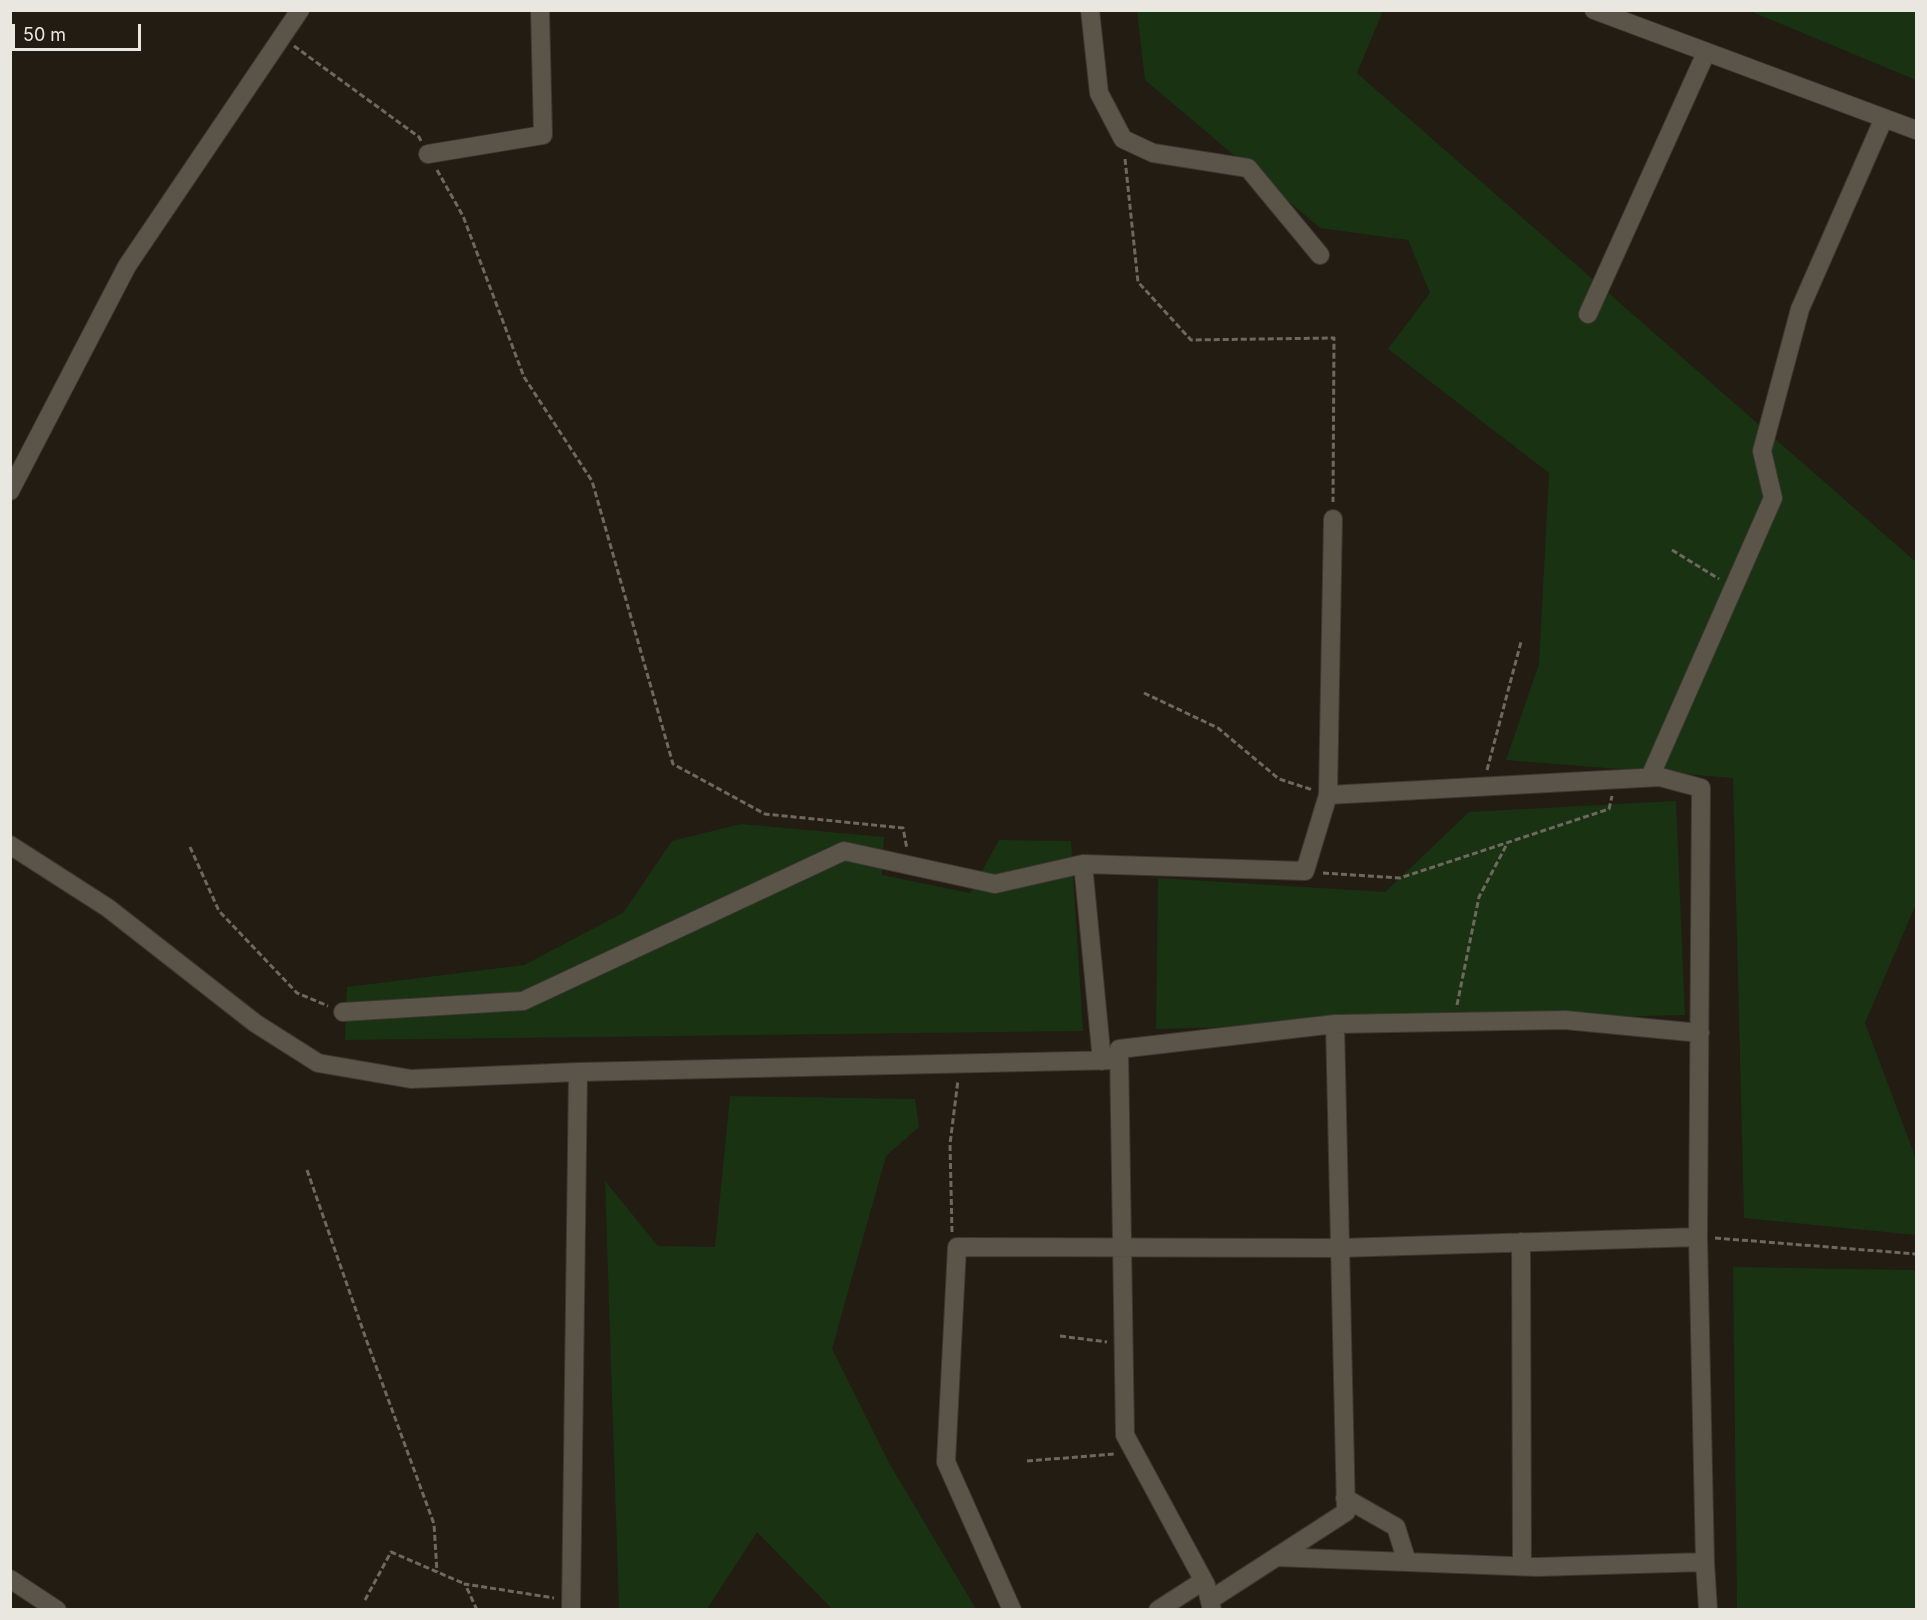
<!DOCTYPE html>
<style>
body{margin:0}
#map{position:relative;width:1927px;height:1620px;overflow:hidden;background:#221c12;font-family:Inter,sans-serif}
canvas{display:block}
.frame{position:absolute;inset:0;border:12px solid #eae6e0;pointer-events:none}
.scale{position:absolute;left:12px;top:24px;width:129px;height:27px;box-sizing:border-box;border:3px solid #eae6e0;border-top:0;padding-left:8px;font-size:18px;line-height:21px;white-space:nowrap;color:#eae6e0;-webkit-text-stroke:4px #221c12;paint-order:stroke}
</style>
<div id="map">
<canvas width="1927" height="1620"></canvas>
<div class="frame"></div>
<div class="scale">50 m</div>
</div>
<script>
const ctx = document.querySelector('canvas').getContext('2d');
ctx.lineJoin = 'round';
function fillPath(path, color) { ctx.fillStyle = color; ctx.fill(path, 'evenodd'); }
function strokePath(path, color, width, dash) { ctx.strokeStyle = color; ctx.lineWidth = width; ctx.lineCap = dash ? 'butt' : 'round'; ctx.setLineDash(dash || []); ctx.stroke(path); }
fillPath(new Path2D(`
 M 1137,11 L 1383,11 L 1357,73 L 1916,562 L 1916,904 L 1865,1023 L 1916,1159 L 1916,1235 L 1744,1218 L 1733,778 L 1506,760 L 1539,664 L 1549,473 L 1388,349 L 1430,293 L 1408,240 L 1320,228 L 1145,80 Z
 M 1750,11 L 1916,11 L 1916,80 Z
 M 1676,801 L 1685,1015 L 1156,1029 L 1158,878 L 1385,892 L 1469,812 Z
 M 741,824 L 884,837 L 882,875 L 970,893 L 999,840 L 1071,841 L 1083,1031 L 345,1040 L 347,987 L 524,965 L 623,913 L 672,841 Z
 M 730,1096 L 915,1099 L 919,1127 L 886,1156 L 832,1349 L 889,1463 L 976,1609 L 832,1609 L 757,1532 L 707,1609 L 619,1609 L 605,1181 L 658,1246 L 715,1247 Z
 M 1733,1267 L 1913,1270 L 1916,1272 L 1916,1609 L 1737,1609 Z`), '#193212');
const minor = new Path2D(`
 M 1090,10 L 1099,93 L 1123,139 L 1153,153 L 1248,168 L 1320,255
 M 1594,10 L 1916,130
 M 428,154 L 543,135 L 540,10
 M 1588,314 L 1706,53
 M 10,491 L 127,266 L 300,10
 M 1333,519 L 1328,795 L 1660,777 L 1701,788 L 1698,1237 L 1705,1562 L 1708,1610
 M 1650,777 L 1773,498 L 1762,451 L 1800,309 L 1884,118
 M 10,845 L 108,908 L 255,1023 L 318,1063 L 411,1079 L 578,1072 L 1119,1060
 M 1083,864 L 1102,1061
 M 343,1012 L 523,1001 L 844,851 L 995,884 L 1083,864 L 1305,871 L 1328,795
 M 1521,1242 L 1522,1566
 M 1345,1498 L 1396,1527 L 1407,1562
 M 1276,1557 L 1537,1567 L 1705,1562
 M 10,1579 L 57,1610
 M 1210,1600 L 1346,1512 L 1335,1024
 M 571,1610 L 578,1072
 M 1012,1610 L 946,1462 L 957,1247 L 1340,1248 L 1698,1237
 M 1158,1610 L 1203,1581
 M 1212,1610 L 1206,1585 L 1125,1435 L 1119,1049 L 1335,1024 L 1565,1020 L 1700,1033`);
strokePath(minor, '#3c3732', 20);
strokePath(new Path2D(`
 M 294,46 L 419,137 L 421,141
 M 1125,159 L 1138,282 L 1191,340 L 1334,338 L 1333,502
 M 437,170 L 463,216 L 524,377 L 592,481 L 673,764 L 765,814 L 903,828 L 907,849
 M 1672,550 L 1719,579
 M 1144,693 L 1218,728 L 1279,779 L 1313,790
 M 1487,770 L 1521,642
 M 190,847 L 219,911 L 297,993 L 328,1006
 M 1323,873 L 1400,878 L 1609,809 L 1612,796
 M 1457,1005 L 1479,897 L 1508,842
 M 307,1170 L 366,1339 L 434,1524 L 437,1572
 M 952,1232 L 950,1144 L 958,1080
 M 1715,1238 L 1916,1254
 M 1060,1336 L 1107,1342
 M 1027,1461 L 1115,1454
 M 365,1600 L 391,1552 L 465,1584
 M 477,1610 L 465,1584 L 554,1598`), '#6e6860', 3, [6, 3]);
strokePath(minor, '#5b5449', 18);
</script>
